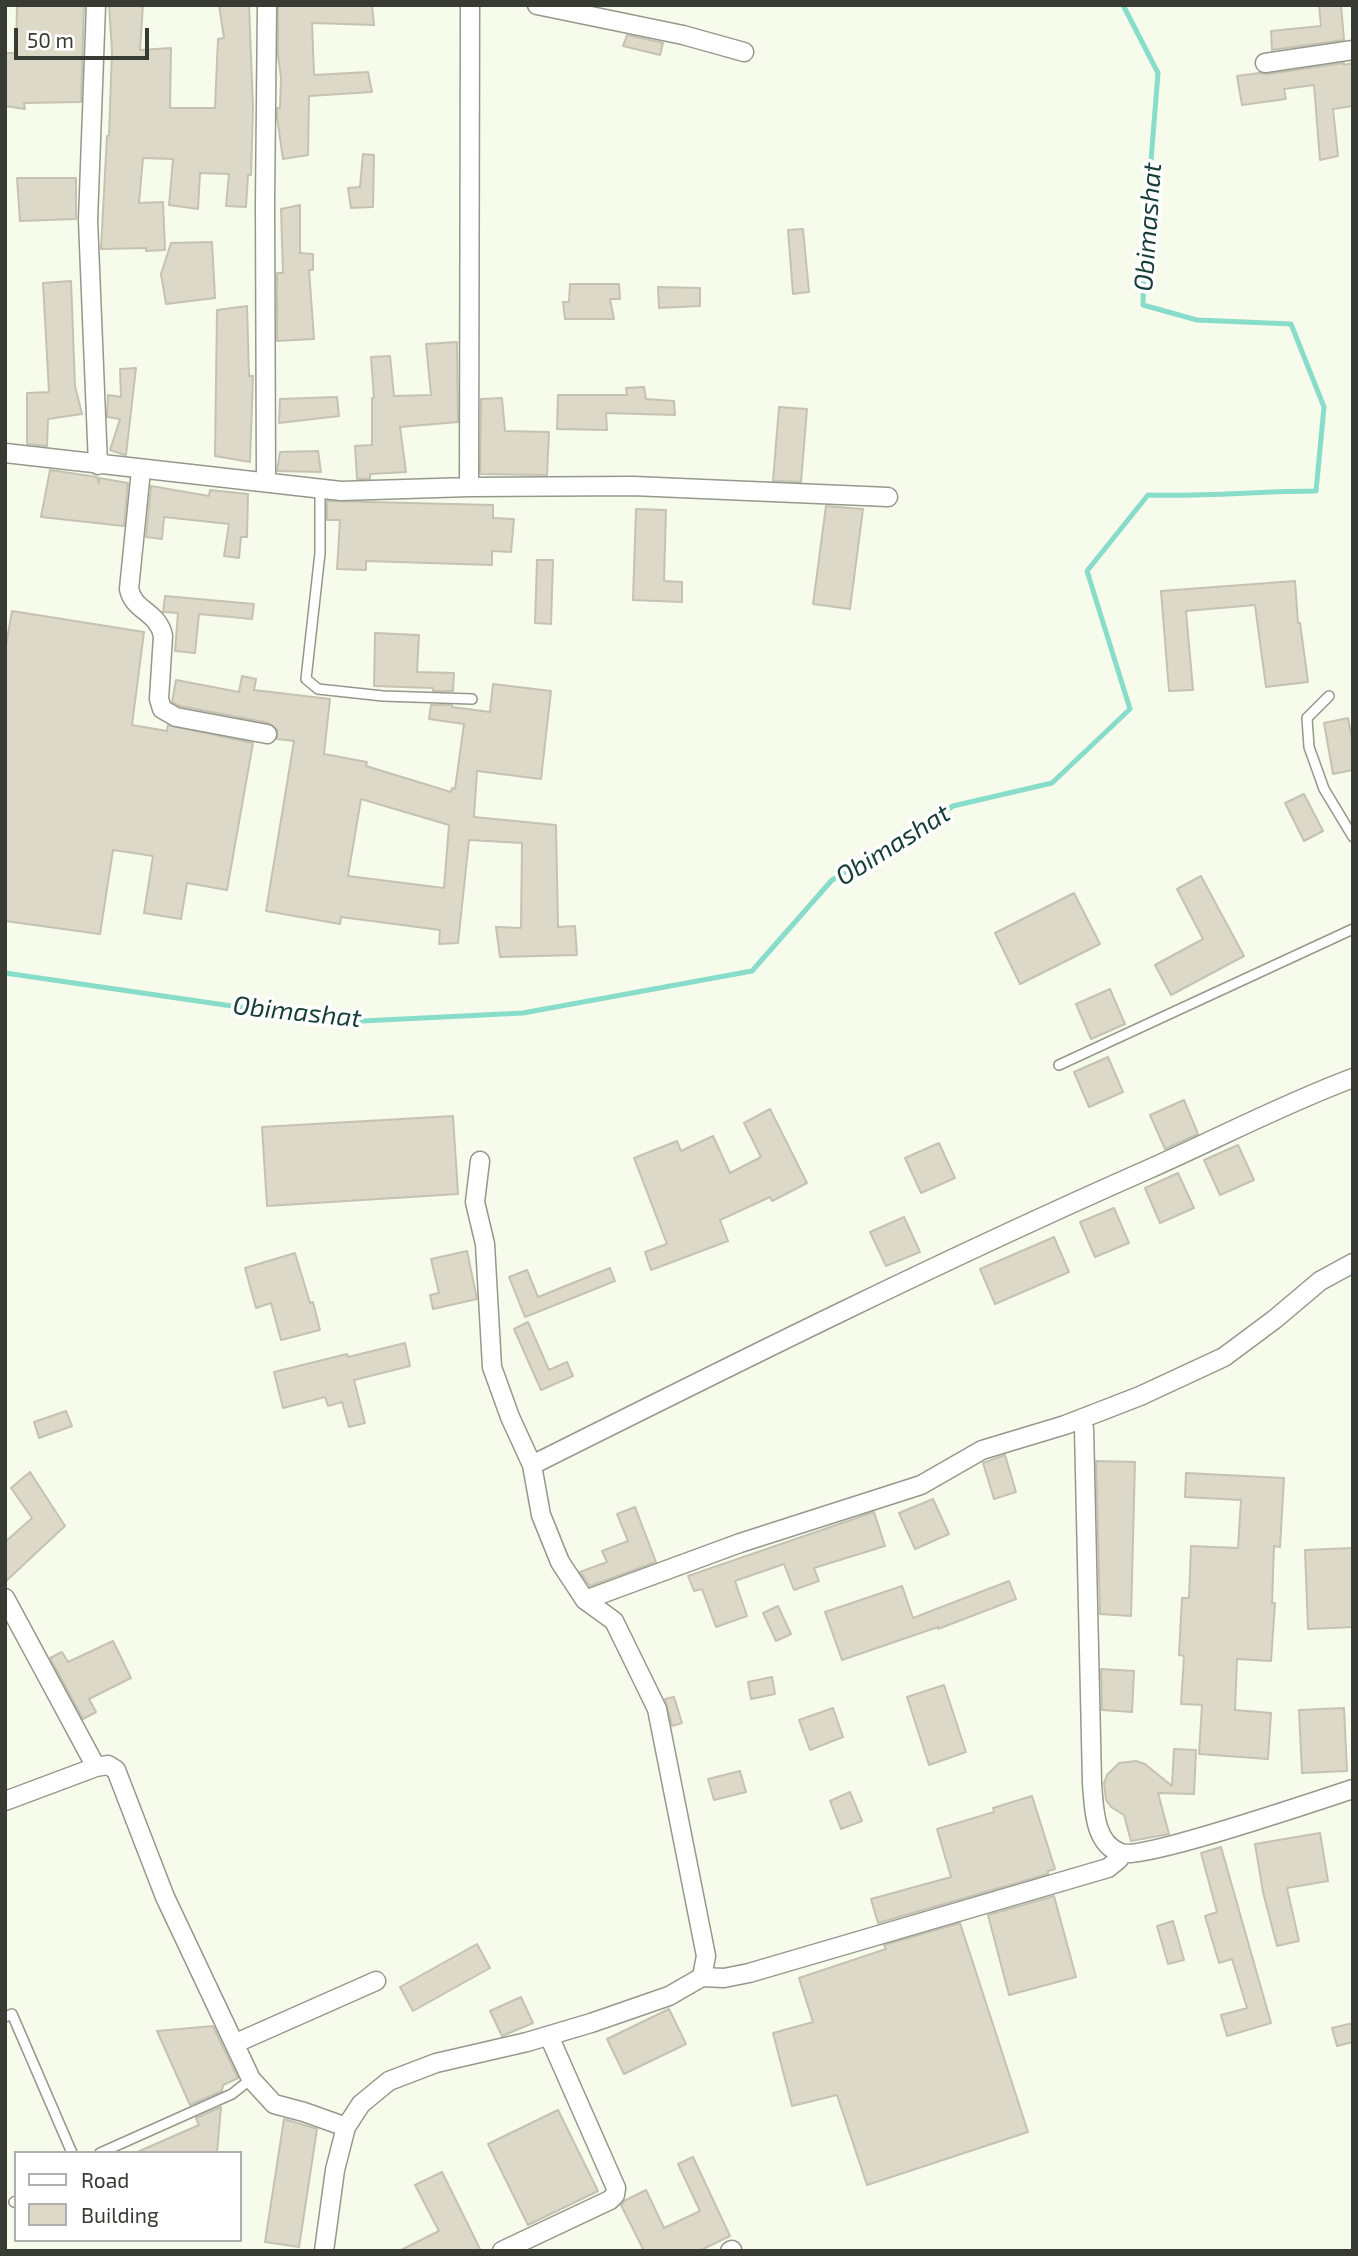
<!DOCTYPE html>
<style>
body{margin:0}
#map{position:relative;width:1358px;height:2256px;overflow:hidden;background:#f6fbeb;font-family:"Exo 2",sans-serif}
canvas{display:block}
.frame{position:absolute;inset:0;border:7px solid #383a34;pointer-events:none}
.legend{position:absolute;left:14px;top:2151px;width:228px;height:91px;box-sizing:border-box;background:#fff;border:2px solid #afb0ae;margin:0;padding:9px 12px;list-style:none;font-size:21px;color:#383a34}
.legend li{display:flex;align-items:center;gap:14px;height:35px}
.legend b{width:35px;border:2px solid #afb0ae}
.scale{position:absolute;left:14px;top:28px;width:135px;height:32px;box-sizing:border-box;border:4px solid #383a34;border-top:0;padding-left:9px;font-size:21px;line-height:24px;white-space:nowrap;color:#383a34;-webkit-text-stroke:5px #fff;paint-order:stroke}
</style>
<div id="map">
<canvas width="1358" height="2256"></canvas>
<div class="frame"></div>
<ul class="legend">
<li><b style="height:9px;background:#fff"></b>Road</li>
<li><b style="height:19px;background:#ddd9c9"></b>Building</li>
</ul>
<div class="scale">50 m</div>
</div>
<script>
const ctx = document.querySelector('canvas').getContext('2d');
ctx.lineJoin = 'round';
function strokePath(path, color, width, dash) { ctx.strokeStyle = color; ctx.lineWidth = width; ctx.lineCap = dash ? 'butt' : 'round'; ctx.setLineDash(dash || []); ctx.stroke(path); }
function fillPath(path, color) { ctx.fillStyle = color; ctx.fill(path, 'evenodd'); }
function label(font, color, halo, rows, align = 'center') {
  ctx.font = font + ' "Exo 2",sans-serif'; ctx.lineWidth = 7; ctx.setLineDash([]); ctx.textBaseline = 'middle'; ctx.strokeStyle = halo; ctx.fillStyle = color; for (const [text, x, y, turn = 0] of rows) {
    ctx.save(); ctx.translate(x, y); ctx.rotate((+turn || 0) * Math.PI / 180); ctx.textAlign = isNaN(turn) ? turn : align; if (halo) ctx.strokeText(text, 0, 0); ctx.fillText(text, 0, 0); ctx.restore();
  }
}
strokePath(new Path2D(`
 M 5,973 L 342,1022 L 523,1013 L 752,971 L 832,880 L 953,806 L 1052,783 L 1130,709 L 1087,571 L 1148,495 C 1204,497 1260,491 1316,491 L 1324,407 L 1291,324 L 1197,320 L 1143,305 L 1145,235 L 1158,73 L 1123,5`), '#87ddc9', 5);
const building = new Path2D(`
 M 17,5 L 84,5 L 81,102 L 24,103 L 25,109 L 5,106 L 5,53 L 16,53 Z
 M 109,5 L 143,5 L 140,50 L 171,48 L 170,108 L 215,108 L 218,39 L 224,38 L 219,5 L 249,5 L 253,108 L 251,175 L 248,175 L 246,207 L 226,206 L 229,174 L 200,173 L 198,209 L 169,205 L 173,159 L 143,158 L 139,203 L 163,202 L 165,250 L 146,251 L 146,248 L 101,249 L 107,136 L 109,136 L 112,51 Z
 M 278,5 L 372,5 L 374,25 L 312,23 L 314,75 L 368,72 L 372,92 L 309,96 L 308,155 L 283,159 L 277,117 L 277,108 L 280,108 L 281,78 L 278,55 Z
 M 1319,5 L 1341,5 L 1344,40 L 1272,50 L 1271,31 L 1321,26 Z
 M 627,35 L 663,43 L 660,55 L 623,46 Z
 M 1344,63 L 1344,65 L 1353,63 L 1353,106 L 1333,109 L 1338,156 L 1320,160 L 1314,85 L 1284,89 L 1286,99 L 1242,105 L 1237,76 L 1259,73 L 1267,74 Z
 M 363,154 L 374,155 L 373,207 L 351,208 L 348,188 L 360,187 Z
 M 17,178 L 76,178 L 76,219 L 20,221 Z
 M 300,205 L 300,253 L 313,254 L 313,270 L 309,270 L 314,339 L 277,341 L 277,273 L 283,273 L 281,209 Z
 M 803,229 L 809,292 L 793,294 L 788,230 Z
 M 212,242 L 215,298 L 166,304 L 161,274 L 171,243 Z
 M 71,281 L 75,386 L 82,414 L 48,419 L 47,446 L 27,444 L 27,393 L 49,392 L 43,283 Z
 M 570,284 L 619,284 L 620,299 L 610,299 L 614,319 L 565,319 L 563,302 L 569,302 Z
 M 658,287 L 700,288 L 700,306 L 659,308 Z
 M 247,306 L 249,376 L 253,376 L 250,462 L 215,456 L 217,310 Z
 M 457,342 L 458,422 L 400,427 L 406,472 L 370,474 L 370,479 L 357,479 L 355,446 L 372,445 L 372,398 L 374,398 L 371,357 L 390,356 L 394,396 L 431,395 L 426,344 Z
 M 136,368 L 126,455 L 125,455 L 110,450 L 120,419 L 107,417 L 108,395 L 121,397 L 120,369 Z
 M 644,387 L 646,399 L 674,401 L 675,415 L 606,413 L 607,430 L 557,429 L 558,395 L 627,395 L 626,388 Z
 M 337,397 L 339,416 L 279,423 L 280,399 Z
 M 502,398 L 505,431 L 549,432 L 547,475 L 480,474 L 481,399 Z
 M 779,407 L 807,409 L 801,482 L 773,481 Z
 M 318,451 L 321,472 L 277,471 L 280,452 Z
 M 50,470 L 97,477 L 99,484 L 99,478 L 128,483 L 124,526 L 41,517 Z
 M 151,486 L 209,496 L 210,490 L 248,494 L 247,537 L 241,537 L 239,558 L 224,556 L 229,524 L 164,517 L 162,539 L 146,537 Z
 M 327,501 L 493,505 L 493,518 L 514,519 L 511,552 L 492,551 L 492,565 L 366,561 L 366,570 L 337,569 L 340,520 L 327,520 Z
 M 826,506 L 863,509 L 850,609 L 813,604 Z
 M 636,509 L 666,510 L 664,581 L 682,582 L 682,602 L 633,600 Z
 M 537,560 L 553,560 L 551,624 L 535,623 Z
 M 1295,581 L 1298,623 L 1300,623 L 1308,682 L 1266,687 L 1255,605 L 1186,611 L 1193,690 L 1169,691 L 1161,591 Z
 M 165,596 L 254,604 L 252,619 L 199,614 L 195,653 L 175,651 L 178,613 L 163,612 Z
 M 12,611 L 144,632 L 132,725 L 167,731 L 168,725 L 253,743 L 227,890 L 187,883 L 181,919 L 144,913 L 153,856 L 113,850 L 100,934 L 5,921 L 5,651 Z
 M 375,633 L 419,635 L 417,672 L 454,673 L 453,691 L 433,691 L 433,688 L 374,686 Z
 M 242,676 L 256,679 L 254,690 L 330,699 L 324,754 L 367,762 L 366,766 L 451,792 L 452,788 L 455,789 L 464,724 L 429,719 L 431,705 L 452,705 L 452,707 L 490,712 L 493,684 L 551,691 L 541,779 L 477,771 L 474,817 L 556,825 L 558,927 L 575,926 L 577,955 L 500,957 L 496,927 L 521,928 L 522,843 L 469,840 L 458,943 L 439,944 L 440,930 L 341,917 L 340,924 L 266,911 L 294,741 L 277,739 L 277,730 L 269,723 L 180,706 L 172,702 L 176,680 L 239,692 ZM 361,799 L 449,825 L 444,888 L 348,876 Z
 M 1348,718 L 1353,743 L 1353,770 L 1333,774 L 1324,723 Z
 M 1304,794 L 1323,831 L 1304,841 L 1285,803 Z
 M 1201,876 L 1244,956 L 1171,995 L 1155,965 L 1203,939 L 1177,889 Z
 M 1074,893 L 1100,944 L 1020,984 L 995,933 Z
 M 1110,989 L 1125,1024 L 1091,1039 L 1076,1004 Z
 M 1108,1057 L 1123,1092 L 1089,1107 L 1074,1072 Z
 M 1184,1100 L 1198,1134 L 1165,1149 L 1150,1115 Z
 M 770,1109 L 807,1183 L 772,1201 L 770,1197 L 720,1220 L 728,1241 L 651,1270 L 645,1252 L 667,1244 L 634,1158 L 677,1141 L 681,1151 L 713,1136 L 730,1173 L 761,1157 L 744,1123 Z
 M 453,1116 L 458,1194 L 267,1206 L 262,1127 Z
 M 939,1143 L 955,1178 L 921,1193 L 905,1158 Z
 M 1238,1145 L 1254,1180 L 1220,1195 L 1204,1160 Z
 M 1178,1173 L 1194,1208 L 1160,1223 L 1145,1188 Z
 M 1114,1208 L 1129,1243 L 1095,1257 L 1080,1222 Z
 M 904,1217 L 920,1252 L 886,1266 L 870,1232 Z
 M 1054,1237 L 1069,1272 L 995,1304 L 980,1269 Z
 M 467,1251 L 477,1299 L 433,1309 L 430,1295 L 439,1293 L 431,1259 Z
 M 295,1253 L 310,1303 L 313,1302 L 320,1330 L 281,1340 L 271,1303 L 256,1308 L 245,1268 Z
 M 610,1268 L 615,1281 L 525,1317 L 509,1277 L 527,1270 L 538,1297 Z
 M 528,1322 L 549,1370 L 567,1362 L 573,1376 L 541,1390 L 514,1329 Z
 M 405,1343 L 410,1366 L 354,1380 L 365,1423 L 349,1427 L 342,1402 L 328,1406 L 325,1397 L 283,1408 L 274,1372 L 347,1354 L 348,1357 Z
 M 66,1411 L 72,1426 L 39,1438 L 34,1422 Z
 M 1005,1455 L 1016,1492 L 994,1499 L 983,1463 Z
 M 1096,1461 L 1135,1462 L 1131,1616 L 1100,1614 Z
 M 30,1472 L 65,1526 L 5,1582 L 5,1542 L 32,1518 L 11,1488 Z
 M 1186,1473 L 1284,1478 L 1280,1547 L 1274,1546 L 1272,1603 L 1275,1603 L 1271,1661 L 1237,1659 L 1235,1710 L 1271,1713 L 1268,1759 L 1199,1754 L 1202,1705 L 1181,1704 L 1184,1656 L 1179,1655 L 1182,1598 L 1189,1598 L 1191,1546 L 1238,1548 L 1241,1500 L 1185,1497 Z
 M 933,1499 L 949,1534 L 915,1549 L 899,1513 Z
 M 635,1507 L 656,1562 L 590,1586 L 580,1572 L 607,1562 L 602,1551 L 628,1541 L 617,1514 Z
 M 874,1512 L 885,1546 L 814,1568 L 819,1581 L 794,1590 L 784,1564 L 735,1581 L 747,1616 L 716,1627 L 702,1589 L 694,1591 L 688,1576 Z
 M 1353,1548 L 1353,1627 L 1308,1629 L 1305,1550 Z
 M 1009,1581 L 1016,1599 L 938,1629 L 938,1627 L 842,1660 L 825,1612 L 902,1586 L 913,1618 Z
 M 778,1606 L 791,1634 L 776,1641 L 763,1613 Z
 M 113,1641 L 131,1678 L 89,1699 L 96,1712 L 83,1719 L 50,1658 L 62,1652 L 68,1662 Z
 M 1101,1669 L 1134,1671 L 1132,1712 L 1102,1710 Z
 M 772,1677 L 775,1694 L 751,1699 L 748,1682 Z
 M 944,1685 L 966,1752 L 929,1765 L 907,1697 Z
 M 674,1697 L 682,1723 L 672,1726 L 665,1699 Z
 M 833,1708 L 843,1737 L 810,1750 L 799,1720 Z
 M 1344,1708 L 1347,1771 L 1302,1773 L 1299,1710 Z
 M 1174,1749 L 1196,1750 L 1194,1794 L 1158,1793 L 1169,1834 L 1131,1841 L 1124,1815 L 1111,1807 L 1106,1800 L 1104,1783 L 1107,1775 L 1119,1763 L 1136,1761 L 1145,1764 L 1172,1786 Z
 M 740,1771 L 746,1792 L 714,1800 L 708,1779 Z
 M 850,1792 L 862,1821 L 841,1829 L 830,1801 Z
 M 1032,1796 L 1055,1869 L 1048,1871 L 1048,1874 L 878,1923 L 871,1899 L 951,1877 L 937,1829 L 994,1812 L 993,1808 Z
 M 1320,1833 L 1328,1881 L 1287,1888 L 1299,1941 L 1277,1946 L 1263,1892 L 1255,1844 Z
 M 1221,1847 L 1271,2023 L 1227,2036 L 1221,2015 L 1247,2008 L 1232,1959 L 1219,1963 L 1205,1916 L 1217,1912 L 1201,1853 Z
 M 1054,1896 L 1076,1977 L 1009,1995 L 988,1915 Z
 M 1173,1921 L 1184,1960 L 1168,1964 L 1157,1926 Z
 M 960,1923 L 1028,2132 L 867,2185 L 837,2095 L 792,2106 L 773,2033 L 813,2022 L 799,1978 L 886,1949 L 884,1945 Z
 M 477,1944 L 490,1968 L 413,2011 L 400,1987 Z
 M 521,1997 L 533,2023 L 502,2036 L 490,2011 Z
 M 669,2009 L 686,2044 L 624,2074 L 607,2039 Z
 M 1353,2023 L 1353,2042 L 1337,2046 L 1332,2028 Z
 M 213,2026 L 238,2078 L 223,2085 L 222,2091 L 190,2105 L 157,2031 Z
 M 221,2107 L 217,2153 L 135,2153 L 199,2125 L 196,2118 Z
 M 558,2110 L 598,2191 L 528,2225 L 488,2144 Z
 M 284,2119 L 317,2129 L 299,2247 L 265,2242 Z
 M 693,2157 L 730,2236 L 699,2251 L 644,2251 L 621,2205 L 624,2201 L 646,2190 L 664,2228 L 700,2211 L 678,2164 Z
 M 442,2172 L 481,2251 L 399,2251 L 439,2231 L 415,2185 Z`);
fillPath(building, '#ddd9c9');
strokePath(building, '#c6c2b3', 2);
const service = new Path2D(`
 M 320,489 L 320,553 L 306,679 L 318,689 L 383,696 L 472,699
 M 1329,696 L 1307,718 L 1309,747 L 1324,789 L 1353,837
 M 1059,1065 L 1353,929
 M 5,2017 L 12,2014 L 72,2153
 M 100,2153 L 232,2094 L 251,2079
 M 14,2202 L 16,2201`);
const minor = new Path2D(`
 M 96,5 L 88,220 L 98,465
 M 537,5 L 683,35 L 744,52
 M 1265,63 L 1353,50
 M 5,453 L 341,491 L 469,487 L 633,486 L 888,497
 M 141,470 L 129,589 C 134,612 158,611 163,636 L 159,699 L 162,709 L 176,717 L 267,734
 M 266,482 L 265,203 L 267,5
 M 469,487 L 470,5
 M 1084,1428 L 1092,1783 C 1094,1805 1093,1844 1121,1853 C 1143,1860 1319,1800 1353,1789
 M 532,1465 C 736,1363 940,1261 1149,1169 C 1217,1139 1283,1104 1353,1078
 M 5,1598 L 96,1767
 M 585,1600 L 740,1543 L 921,1485 L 982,1450 L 1065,1425 L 1140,1396 L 1224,1357 L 1275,1319 L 1320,1281 L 1353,1263
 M 5,1801 L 96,1767 L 108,1765 L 116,1770 L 165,1897 L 251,2079 L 274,2104 L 304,2112 L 346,2127
 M 702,1977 L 724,1978 L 749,1973 L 1108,1868 L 1119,1859 L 1121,1853
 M 236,2043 L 376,1981
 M 324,2251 L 335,2170 L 346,2127 L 361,2104 L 389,2081 L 436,2063 L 527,2042 L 591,2023 L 669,1996 L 702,1977 L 706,1956 L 657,1709 L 614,1621 L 585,1600 L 560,1562 L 541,1515 L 532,1465 L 510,1417 L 492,1367 L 485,1244 L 475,1202 L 480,1161
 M 502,2251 L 610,2200 L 615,2195 L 616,2188 L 549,2036
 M 730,2251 L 732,2250`);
strokePath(service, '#94998b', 12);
strokePath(minor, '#94998b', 21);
strokePath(service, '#fff', 9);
strokePath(minor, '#fff', 18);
label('italic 26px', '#163e36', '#fff', [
 ["Obimashat",1148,227,-86],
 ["Obimashat",893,845,-32],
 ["Obimashat",297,1012,6]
]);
</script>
